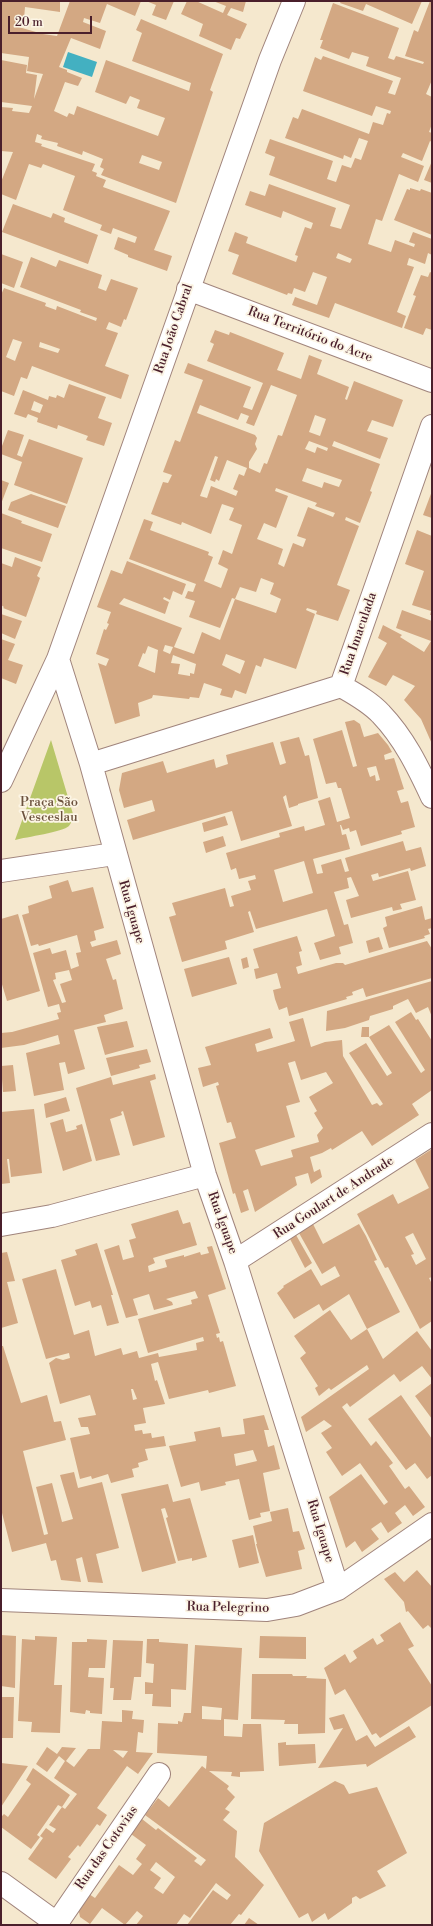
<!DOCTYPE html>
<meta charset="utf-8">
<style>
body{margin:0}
#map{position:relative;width:433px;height:1926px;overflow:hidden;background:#f5e8ce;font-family:"Libre Bodoni",serif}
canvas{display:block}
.frame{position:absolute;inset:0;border:2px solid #4a1f2b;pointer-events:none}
.scale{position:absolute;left:8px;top:16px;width:84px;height:18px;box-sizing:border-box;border:2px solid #4a1f2b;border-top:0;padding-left:5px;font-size:12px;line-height:14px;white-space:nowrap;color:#4a1f2b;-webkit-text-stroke:3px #fcf5e5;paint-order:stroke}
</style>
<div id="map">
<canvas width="433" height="1926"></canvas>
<div class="frame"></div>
<div class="scale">20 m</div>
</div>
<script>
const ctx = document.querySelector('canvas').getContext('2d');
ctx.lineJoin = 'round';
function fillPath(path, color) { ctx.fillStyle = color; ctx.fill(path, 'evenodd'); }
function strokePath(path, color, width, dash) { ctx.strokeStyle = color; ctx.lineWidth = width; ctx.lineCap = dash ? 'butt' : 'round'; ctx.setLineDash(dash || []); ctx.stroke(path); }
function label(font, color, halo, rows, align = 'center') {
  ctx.font = font + ' "Libre Bodoni",serif'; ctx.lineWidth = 3.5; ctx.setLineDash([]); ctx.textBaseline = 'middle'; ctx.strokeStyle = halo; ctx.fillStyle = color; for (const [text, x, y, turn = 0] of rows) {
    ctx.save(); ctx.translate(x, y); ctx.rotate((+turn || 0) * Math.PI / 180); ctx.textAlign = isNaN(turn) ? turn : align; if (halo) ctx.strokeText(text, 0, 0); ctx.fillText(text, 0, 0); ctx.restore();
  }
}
fillPath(new Path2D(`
 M 51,740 L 73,814 C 73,818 72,822 69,826 C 63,832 26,837 15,840 Z`), '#b8c668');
fillPath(new Path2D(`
 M 68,52 L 97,62 L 92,77 L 63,67 Z`), '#43b0c1');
fillPath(new Path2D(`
 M 1,1 L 60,1 L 60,12 L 25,7 L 24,19 L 16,18 L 15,26 L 43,34 L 57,36 L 70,1 L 141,1 L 135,16 L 107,4 L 100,23 L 84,18 L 83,22 L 106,31 L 100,49 L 71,38 L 59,67 L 67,70 L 67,72 L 82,78 L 78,86 L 65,82 L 54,111 L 67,117 L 69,113 L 74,115 L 77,106 L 158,136 L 165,118 L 137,108 L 140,100 L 130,96 L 126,104 L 95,92 L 106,60 L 189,91 L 191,83 L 132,61 L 142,33 L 136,30 L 141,19 L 223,54 L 210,90 L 213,92 L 176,203 L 101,175 L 104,169 L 100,167 L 103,159 L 83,151 L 82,155 L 57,146 L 58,143 L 41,139 L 42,136 L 37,134 L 35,142 L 42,144 L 41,146 L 95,164 L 92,171 L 97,173 L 96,176 L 106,180 L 103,187 L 170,211 L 154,250 L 172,256 L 167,271 L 128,257 L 128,255 L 114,249 L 118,237 L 135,243 L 137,237 L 113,228 L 111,234 L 100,230 L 102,225 L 63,210 L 75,176 L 43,164 L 41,168 L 29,164 L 16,200 L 1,194 L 1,182 L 13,152 L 1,151 L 1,107 L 13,108 L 12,111 L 29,113 L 32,106 L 1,102 L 1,60 L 27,65 L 26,73 L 37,75 L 34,99 L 43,74 L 27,71 L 29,57 L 1,53 ZM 142,155 L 162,162 L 159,170 L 139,163 Z
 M 146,1 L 174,1 L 166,20 L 152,15 L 156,5 Z
 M 187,1 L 196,1 L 223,13 L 226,6 L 213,1 L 246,1 L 243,12 L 231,8 L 227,15 L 247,24 L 240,39 L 236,38 L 231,50 L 199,36 L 203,24 L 181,14 Z
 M 341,1 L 422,1 L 412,24 L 366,4 L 363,11 L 340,3 Z
 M 430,1 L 432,1 L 432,80 L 426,94 L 432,97 L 432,124 L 429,132 L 432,133 L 432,142 L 430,141 L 422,161 L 403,153 L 401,157 L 424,166 L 418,182 L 399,174 L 382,221 L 376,219 L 368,244 L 391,252 L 395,240 L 414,247 L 415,244 L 409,242 L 413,232 L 432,239 L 432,255 L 428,253 L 425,264 L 409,258 L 407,265 L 414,267 L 397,312 L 406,316 L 402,328 L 335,303 L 329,318 L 292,305 L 295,297 L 317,305 L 327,277 L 313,272 L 305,292 L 294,288 L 292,294 L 288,293 L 287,295 L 232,274 L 239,255 L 228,251 L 235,232 L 248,237 L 246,243 L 296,262 L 298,256 L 295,255 L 305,227 L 311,229 L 313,223 L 283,211 L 281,218 L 245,205 L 250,191 L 265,196 L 269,184 L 336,208 L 330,226 L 341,229 L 350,205 L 269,175 L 275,157 L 265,153 L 270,139 L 333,161 L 327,179 L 336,182 L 342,165 L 351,168 L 355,158 L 361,160 L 368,141 L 359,138 L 351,158 L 344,155 L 343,159 L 285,138 L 293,117 L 298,119 L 302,109 L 369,134 L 373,122 L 383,125 L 387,113 L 390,114 L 391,111 L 376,106 L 372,116 L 303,91 L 315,57 L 321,60 L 323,56 L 393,81 L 388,93 L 395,95 L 401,78 L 366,66 L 369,57 L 352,52 L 349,59 L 320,48 L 323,40 L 320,40 L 333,3 L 399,28 L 388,58 L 394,60 L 396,56 L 423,64 L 424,62 L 405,56 L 414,30 L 418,32 ZM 338,253 L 352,259 L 350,263 L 336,258 Z
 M 432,161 L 432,183 L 424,180 Z
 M 410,188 L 420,191 L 421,189 L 432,193 L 432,235 L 394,220 L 407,189 L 410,190 Z
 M 13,204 L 51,218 L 53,213 L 65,218 L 64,222 L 98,235 L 88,264 L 2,232 Z
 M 1,254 L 23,262 L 14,288 L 1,283 Z
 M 31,257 L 56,267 L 59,260 L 102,275 L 98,288 L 106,291 L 111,279 L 138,288 L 126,320 L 124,319 L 121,327 L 109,322 L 106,329 L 118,333 L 105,366 L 129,375 L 121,399 L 32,366 L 27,379 L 21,377 L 14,396 L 1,391 L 1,295 L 4,288 L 46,303 L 45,306 L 56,310 L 57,306 L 96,321 L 97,318 L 80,312 L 81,310 L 20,287 ZM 13,339 L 22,342 L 15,361 L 6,357 ZM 40,342 L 60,349 L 58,353 L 39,347 Z
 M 430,272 L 432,273 L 432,330 L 426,328 L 423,335 L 404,328 L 416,296 L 413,295 L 421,275 L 428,277 Z
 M 215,330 L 229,335 L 230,332 L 284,353 L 277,370 L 301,379 L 309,355 L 322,360 L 317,374 L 349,387 L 345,399 L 347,400 L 354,381 L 403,400 L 393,427 L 372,420 L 367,431 L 388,438 L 380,459 L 334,441 L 332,446 L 380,464 L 370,491 L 372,492 L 360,523 L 346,517 L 345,520 L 359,526 L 337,585 L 350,590 L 338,621 L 316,614 L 317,611 L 307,608 L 306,610 L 315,614 L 296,669 L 264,658 L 261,667 L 256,665 L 246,694 L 235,690 L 232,698 L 220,695 L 222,689 L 204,683 L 199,698 L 190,697 L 189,699 L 153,695 L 152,698 L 138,703 L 140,716 L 115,724 L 98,663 L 106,666 L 109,659 L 96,654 L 104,629 L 106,630 L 109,624 L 107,623 L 111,612 L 97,607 L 111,570 L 122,574 L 127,561 L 186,584 L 182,595 L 173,591 L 170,600 L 164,597 L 163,599 L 169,602 L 165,614 L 124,598 L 119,604 L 182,628 L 174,647 L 194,654 L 202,632 L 220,640 L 235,599 L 276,613 L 281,599 L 270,594 L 274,583 L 261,578 L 256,592 L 240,587 L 235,599 L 232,598 L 220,628 L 189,617 L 195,601 L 185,598 L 188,591 L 193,592 L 196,584 L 129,559 L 144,519 L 153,522 L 150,530 L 209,552 L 208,555 L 213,557 L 204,581 L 221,588 L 228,569 L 218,564 L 223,550 L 232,554 L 242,525 L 229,520 L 234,508 L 222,504 L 211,534 L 182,522 L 181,525 L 151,514 L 163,482 L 168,483 L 172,475 L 163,472 L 175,440 L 180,442 L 203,380 L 184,373 L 188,363 L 251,387 L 243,407 L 252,410 L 263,383 L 207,361 L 214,344 L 210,342 ZM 271,385 L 297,395 L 282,436 L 278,435 L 267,464 L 264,463 L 260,473 L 249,468 L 249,462 L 257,449 L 255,444 L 257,438 L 255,435 L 197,413 L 200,405 L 238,420 L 241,413 L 249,416 L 246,423 L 254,426 ZM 315,415 L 326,419 L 320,436 L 309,432 ZM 309,441 L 328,448 L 327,451 L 317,447 L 315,453 L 305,449 ZM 215,456 L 218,457 L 210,480 L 215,482 L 216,479 L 219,481 L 227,460 L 247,468 L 244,476 L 239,474 L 233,489 L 238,491 L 236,496 L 211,486 L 207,498 L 200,496 ZM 307,468 L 342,480 L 339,487 L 324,482 L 322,488 L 302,481 ZM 276,488 L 317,503 L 315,506 L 335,513 L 333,517 L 308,507 L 297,536 L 306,539 L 303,547 L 293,543 L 284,567 L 278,564 L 283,549 L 257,539 L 264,523 L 276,528 L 288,496 L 275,491 ZM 165,645 L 173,647 L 170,654 L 163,651 ZM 148,646 L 158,650 L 155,673 L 138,666 L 143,653 L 145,654 ZM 226,654 L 245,661 L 240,674 L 222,665 ZM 173,655 L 196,664 L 194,674 L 190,673 L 190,676 L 178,674 L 180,664 L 171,663 Z
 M 69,384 L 106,397 L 98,418 L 112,423 L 104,446 L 86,440 L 88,436 L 58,425 L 57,429 L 37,422 L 38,418 L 28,414 L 26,418 L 14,414 L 23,390 L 48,400 L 49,396 L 56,398 L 57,395 L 64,398 ZM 34,401 L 43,405 L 40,413 L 31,410 Z
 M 8,430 L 24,435 L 17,455 L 22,457 L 29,439 L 83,458 L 67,504 L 14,485 L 22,462 L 1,454 L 1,445 L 2,446 Z
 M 1,480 L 9,483 L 1,504 Z
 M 432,491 L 432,518 L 423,515 Z
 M 31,494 L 66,506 L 58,528 L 8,510 L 11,502 Z
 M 1,513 L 22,521 L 21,523 L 52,534 L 42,562 L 1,548 Z
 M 417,530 L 432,536 L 432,615 L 430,615 L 431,611 L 412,605 L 424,571 L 405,564 Z
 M 15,557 L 41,567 L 37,576 L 40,578 L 26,617 L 3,608 L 4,607 L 1,605 L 1,563 L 12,567 Z
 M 402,610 L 432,621 L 432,744 L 421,719 L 404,700 L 415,686 L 393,675 L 386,686 L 368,677 L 387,643 L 378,638 L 383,625 L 402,635 L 400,637 L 424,652 L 431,641 L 396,628 Z
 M 1,614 L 22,621 L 15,639 L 1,633 Z
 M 1,639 L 15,644 L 8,660 L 23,665 L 16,684 L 1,678 Z
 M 354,720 L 360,724 L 364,737 L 378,733 L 388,745 L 392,752 L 384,755 L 385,760 L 394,758 L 404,789 L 397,791 L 401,803 L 408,801 L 415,827 L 401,831 L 402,834 L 361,846 L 356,830 L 350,832 L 349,828 L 343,830 L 341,825 L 340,825 L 342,835 L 346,834 L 350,849 L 313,859 L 317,874 L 323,873 L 321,865 L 341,859 L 345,872 L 349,871 L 345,858 L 403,841 L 406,851 L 421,847 L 426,866 L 411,871 L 410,868 L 379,877 L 378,873 L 371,875 L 373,881 L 408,871 L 416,900 L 400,904 L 402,909 L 393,911 L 392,907 L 351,918 L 346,900 L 359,896 L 351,877 L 347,878 L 349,888 L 334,892 L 344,925 L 348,924 L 353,943 L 339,947 L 341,954 L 320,960 L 314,943 L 335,936 L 327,909 L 256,929 L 250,911 L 248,912 L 254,932 L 225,941 L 227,949 L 182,962 L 169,917 L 176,915 L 172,903 L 225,888 L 230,907 L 234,906 L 231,896 L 251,890 L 248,881 L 256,879 L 255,875 L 239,879 L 236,868 L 231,870 L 226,853 L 280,837 L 279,833 L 304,826 L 305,831 L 325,825 L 318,801 L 330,797 L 337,822 L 350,818 L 341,788 L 338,788 L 336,782 L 326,784 L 313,739 L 342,730 L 353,767 L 357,766 L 345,722 ZM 376,766 L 380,780 L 376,781 L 375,775 L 370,777 L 367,768 ZM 304,861 L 313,893 L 283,902 L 274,870 Z
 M 299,737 L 305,756 L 309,755 L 318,798 L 298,804 L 298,805 L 289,808 L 286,795 L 283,797 L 292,826 L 241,841 L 232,811 L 133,840 L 127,820 L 155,811 L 152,800 L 124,808 L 119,790 L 122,773 L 163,761 L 167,773 L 214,759 L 216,768 L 228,764 L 226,755 L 273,742 L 280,765 L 286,763 L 280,742 Z
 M 225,816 L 228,825 L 204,832 L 202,823 Z
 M 223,836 L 226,846 L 206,853 L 203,842 Z
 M 68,880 L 72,892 L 93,887 L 104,928 L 94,931 L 96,940 L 90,942 L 92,947 L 117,940 L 121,954 L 106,959 L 113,980 L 116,979 L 123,1009 L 104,1015 L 106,1022 L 74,1030 L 85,1069 L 68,1074 L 65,1062 L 59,1063 L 64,1090 L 34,1096 L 26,1053 L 60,1044 L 58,1035 L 24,1045 L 1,1048 L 1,1033 L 12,1032 L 59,1019 L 57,1013 L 61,1012 L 59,1004 L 48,1007 L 33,953 L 50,948 L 52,954 L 66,950 L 71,969 L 79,966 L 76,953 L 81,952 L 77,935 L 39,946 L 38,944 L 31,946 L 22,915 L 29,913 L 28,906 L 52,898 L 49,886 ZM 69,970 L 72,980 L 60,984 L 66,1002 L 62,1003 L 53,980 L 56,979 L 55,973 Z
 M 422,906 L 425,920 L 432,918 L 432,928 L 428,929 L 430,934 L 424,936 L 425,938 L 389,948 L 383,928 L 387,926 L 385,917 Z
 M 18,914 L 40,991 L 7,1001 L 1,981 L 1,919 Z
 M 297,936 L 302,951 L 299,952 L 302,965 L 296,967 L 298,974 L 336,963 L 343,963 L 345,965 L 427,941 L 432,949 L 432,978 L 366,997 L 363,988 L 352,992 L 353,995 L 346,997 L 347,999 L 289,1016 L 287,1007 L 279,1010 L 275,999 L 273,990 L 281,988 L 277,973 L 256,979 L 254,969 L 259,968 L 253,949 Z
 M 379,937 L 383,949 L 369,953 L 366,941 Z
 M 229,957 L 237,984 L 192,997 L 184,969 Z
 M 247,957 L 249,967 L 243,969 L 241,959 Z
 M 432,981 L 432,1017 L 428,1007 L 416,1013 L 408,999 L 393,1006 L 393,1009 L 370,1016 L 369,1020 L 345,1028 L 326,1031 L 327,1011 Z
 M 411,1012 L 416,1020 L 418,1019 L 432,1041 L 432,1090 L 412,1104 L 419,1115 L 372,1146 L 362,1131 L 332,1150 L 331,1148 L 322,1153 L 310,1157 L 314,1172 L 320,1169 L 322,1177 L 311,1184 L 308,1173 L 295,1177 L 297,1185 L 255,1212 L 248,1189 L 243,1191 L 249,1210 L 241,1213 L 235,1193 L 233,1194 L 219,1143 L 236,1138 L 231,1122 L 227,1123 L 216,1086 L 219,1085 L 218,1082 L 203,1087 L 198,1068 L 211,1065 L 205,1047 L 270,1028 L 273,1038 L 255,1044 L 257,1052 L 275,1047 L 295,1041 L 289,1022 L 303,1018 L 311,1047 L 325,1042 L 342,1040 L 343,1056 L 372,1105 L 377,1103 L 380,1106 L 383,1104 L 349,1053 L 366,1043 L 387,1076 L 392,1073 L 369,1037 L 361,1037 L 362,1027 L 369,1027 L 369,1037 L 389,1025 L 421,1073 L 425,1070 L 395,1022 ZM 295,1061 L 301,1080 L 326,1072 L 333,1083 L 309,1097 L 317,1111 L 314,1113 L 323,1128 L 317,1135 L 319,1142 L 291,1150 L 293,1157 L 261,1166 L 255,1150 L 295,1137 L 286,1106 L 300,1102 L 288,1063 Z
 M 127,1021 L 134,1047 L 105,1055 L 97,1027 Z
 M 147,1049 L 151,1062 L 139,1065 L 140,1068 L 111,1076 L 106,1058 Z
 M 13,1065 L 16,1091 L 3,1092 L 1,1066 Z
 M 155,1074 L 156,1079 L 150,1081 L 165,1137 L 133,1146 L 123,1111 L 121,1112 L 122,1115 L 110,1119 L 120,1155 L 96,1161 L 76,1088 L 111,1077 L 113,1085 Z
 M 66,1097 L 70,1111 L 46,1118 L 44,1104 Z
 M 34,1109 L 42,1173 L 11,1177 L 9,1159 L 7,1159 L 10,1183 L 1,1184 L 1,1112 Z
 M 63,1119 L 66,1132 L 77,1129 L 76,1126 L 82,1124 L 92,1161 L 63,1171 L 50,1123 Z
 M 432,1149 L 432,1277 L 429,1278 L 432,1284 L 432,1321 L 420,1329 L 388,1267 L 385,1268 L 357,1214 L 393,1194 L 398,1204 L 429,1188 L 415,1160 ZM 413,1233 L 426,1259 L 416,1265 L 411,1255 L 414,1254 L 405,1237 Z
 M 178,1210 L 183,1224 L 190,1222 L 197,1245 L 153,1258 L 155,1263 L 148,1266 L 149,1272 L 167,1267 L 165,1260 L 184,1255 L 184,1257 L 200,1252 L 201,1255 L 209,1253 L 207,1247 L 212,1246 L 226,1289 L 208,1295 L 220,1333 L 216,1334 L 217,1338 L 219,1337 L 220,1342 L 223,1341 L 236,1386 L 209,1393 L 208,1390 L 169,1399 L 158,1362 L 151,1364 L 155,1381 L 157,1380 L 165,1404 L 143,1408 L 146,1423 L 134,1425 L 135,1431 L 142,1430 L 143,1434 L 151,1433 L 152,1438 L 164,1436 L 166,1446 L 145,1449 L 148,1460 L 138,1463 L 139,1467 L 132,1469 L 134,1477 L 111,1483 L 108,1474 L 92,1479 L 91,1476 L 80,1479 L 70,1438 L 90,1434 L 88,1427 L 81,1427 L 78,1418 L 96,1415 L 90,1395 L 60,1404 L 49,1363 L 56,1358 L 63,1360 L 70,1358 L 69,1353 L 46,1359 L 22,1279 L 56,1269 L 74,1335 L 89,1330 L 95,1356 L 121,1348 L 123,1355 L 137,1351 L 139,1358 L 158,1353 L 159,1357 L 197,1350 L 196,1343 L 204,1341 L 203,1337 L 148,1353 L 138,1319 L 192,1304 L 191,1300 L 198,1298 L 195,1291 L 166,1299 L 172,1302 L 173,1305 L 154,1310 L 149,1294 L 133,1299 L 138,1315 L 126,1318 L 104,1250 L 119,1245 L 123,1260 L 134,1257 L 129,1240 L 136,1238 L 131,1224 ZM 131,1389 L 133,1389 L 137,1399 L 133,1400 Z
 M 313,1224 L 323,1244 L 359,1224 L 366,1236 L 377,1260 L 374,1261 L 400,1312 L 367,1329 L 383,1359 L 417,1331 L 432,1351 L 432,1379 L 422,1366 L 400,1382 L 394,1374 L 350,1407 L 347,1403 L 342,1407 L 371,1446 L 376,1441 L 393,1463 L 389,1466 L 405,1489 L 409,1486 L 425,1507 L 413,1516 L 405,1505 L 395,1513 L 402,1523 L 388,1533 L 381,1522 L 371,1529 L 379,1539 L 362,1552 L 355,1541 L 346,1548 L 329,1497 L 361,1474 L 384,1505 L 388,1502 L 360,1463 L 342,1476 L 326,1452 L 332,1448 L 321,1433 L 332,1426 L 324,1420 L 306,1432 L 301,1417 L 369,1369 L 367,1365 L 331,1390 L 329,1388 L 319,1396 L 315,1388 L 318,1386 L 300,1358 L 306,1353 L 294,1336 L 330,1310 L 351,1340 L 367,1329 L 349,1294 L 323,1311 L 319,1304 L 294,1319 L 277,1293 L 284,1287 L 283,1286 L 311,1269 L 321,1286 L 340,1276 L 335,1266 L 322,1274 L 299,1233 Z
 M 296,1235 L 312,1263 L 305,1268 L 290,1239 Z
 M 97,1243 L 113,1295 L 111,1295 L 119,1323 L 107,1326 L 101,1305 L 92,1308 L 90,1301 L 75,1306 L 61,1260 L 77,1255 L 75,1250 Z
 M 7,1252 L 15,1281 L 7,1282 L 18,1323 L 1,1328 L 1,1253 Z
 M 1,1346 L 3,1346 L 21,1403 L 47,1395 L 54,1422 L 61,1421 L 66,1440 L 23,1451 L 44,1535 L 48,1534 L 36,1487 L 52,1483 L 62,1522 L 73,1519 L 60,1475 L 74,1472 L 78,1488 L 102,1482 L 119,1548 L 96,1554 L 103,1583 L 88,1582 L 82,1557 L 76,1559 L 81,1582 L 61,1580 L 56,1560 L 51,1561 L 46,1543 L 12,1552 L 1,1509 Z
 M 432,1383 L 432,1419 L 415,1396 Z
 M 401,1395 L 432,1439 L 432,1475 L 427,1479 L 415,1463 L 406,1470 L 368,1419 Z
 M 264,1415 L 269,1430 L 264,1430 L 268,1447 L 274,1445 L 280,1469 L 263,1473 L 270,1511 L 260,1513 L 261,1517 L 249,1520 L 239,1479 L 225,1482 L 226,1485 L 201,1491 L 199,1482 L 181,1487 L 169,1446 L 196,1441 L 194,1432 L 220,1427 L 222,1437 L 245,1434 L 243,1419 ZM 253,1450 L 257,1461 L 236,1466 L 234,1454 Z
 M 168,1484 L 173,1502 L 190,1498 L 207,1557 L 192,1561 L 192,1558 L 178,1561 L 166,1518 L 168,1517 L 165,1508 L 161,1509 L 176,1563 L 142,1572 L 121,1494 Z
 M 288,1508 L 293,1532 L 299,1531 L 305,1549 L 298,1551 L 302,1569 L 266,1577 L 256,1544 L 257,1544 L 253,1526 L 272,1521 L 270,1512 Z
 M 253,1535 L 259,1563 L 239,1568 L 232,1540 Z
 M 417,1570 L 432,1587 L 432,1629 L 428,1625 L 423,1629 L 408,1611 L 406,1612 L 404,1602 L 384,1579 L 395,1572 L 404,1582 Z
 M 400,1622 L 414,1646 L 408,1649 L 432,1686 L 432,1705 L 380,1738 L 376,1733 L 372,1735 L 345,1689 L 335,1695 L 324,1668 L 345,1654 L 350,1663 L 357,1658 L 353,1651 L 373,1638 L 377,1645 L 384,1641 L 380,1635 Z
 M 1,1635 L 16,1636 L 15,1688 L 1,1686 Z
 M 35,1636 L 57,1637 L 54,1685 L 62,1685 L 60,1733 L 31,1732 L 32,1722 L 18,1721 L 22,1639 L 35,1640 Z
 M 260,1636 L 306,1637 L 306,1659 L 259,1658 Z
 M 87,1639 L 107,1640 L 105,1668 L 89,1668 L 88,1677 L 104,1678 L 102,1714 L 90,1713 L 90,1711 L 86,1710 L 85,1714 L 70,1712 L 72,1642 L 87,1642 Z
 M 147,1639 L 159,1639 L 159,1642 L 188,1644 L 186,1690 L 171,1689 L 171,1707 L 152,1706 L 153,1694 L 145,1694 L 145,1682 L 153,1683 L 154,1664 L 146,1663 Z
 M 113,1640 L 143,1641 L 141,1677 L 134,1677 L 131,1700 L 113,1700 L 114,1688 L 110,1688 Z
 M 195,1645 L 242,1648 L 238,1720 L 224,1719 L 224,1736 L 242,1737 L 243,1724 L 261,1724 L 264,1771 L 240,1772 L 240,1777 L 231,1776 L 232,1772 L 209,1771 L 229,1786 L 227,1789 L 235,1797 L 225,1809 L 230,1812 L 223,1820 L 237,1831 L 235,1857 L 264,1885 L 241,1915 L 239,1914 L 230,1925 L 187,1925 L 213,1890 L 227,1900 L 231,1895 L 216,1883 L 190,1918 L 184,1914 L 176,1925 L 136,1925 L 143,1916 L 137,1911 L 125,1925 L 102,1908 L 90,1924 L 80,1917 L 78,1907 L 89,1894 L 95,1898 L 119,1865 L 133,1875 L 142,1864 L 136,1859 L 146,1845 L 131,1834 L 142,1819 L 156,1830 L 158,1828 L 197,1858 L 194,1861 L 201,1866 L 206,1860 L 145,1815 L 158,1798 L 169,1807 L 202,1766 L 206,1769 L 207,1756 L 157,1753 L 158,1723 L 178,1724 L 178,1721 L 182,1722 L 184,1713 L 191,1713 ZM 202,1706 L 222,1708 L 221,1720 L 202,1719 ZM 156,1862 L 175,1877 L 163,1894 L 154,1888 L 161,1878 L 150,1870 Z
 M 252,1674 L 292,1674 L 293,1676 L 307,1676 L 306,1678 L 326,1679 L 325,1733 L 298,1734 L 298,1724 L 284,1724 L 285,1720 L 251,1719 Z
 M 1,1697 L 14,1697 L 13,1738 L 1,1738 Z
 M 122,1710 L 133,1711 L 132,1719 L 144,1720 L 143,1733 L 138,1732 L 136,1752 L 153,1753 L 138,1774 L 127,1766 L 97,1808 L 107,1815 L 100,1826 L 97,1824 L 80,1847 L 78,1845 L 68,1857 L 71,1859 L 56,1879 L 28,1859 L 43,1838 L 40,1836 L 46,1828 L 53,1833 L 56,1829 L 49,1825 L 62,1807 L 65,1809 L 77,1794 L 54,1778 L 65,1761 L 59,1756 L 47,1772 L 36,1764 L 47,1747 L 57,1754 L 62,1747 L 76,1748 L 66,1761 L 74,1767 L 88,1749 L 100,1749 L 102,1721 L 122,1722 ZM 113,1750 L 128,1751 L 123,1758 Z
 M 344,1714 L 356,1741 L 367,1735 L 375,1747 L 409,1726 L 416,1737 L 367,1767 L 366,1764 L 318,1768 L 343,1728 L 334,1730 L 329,1718 Z
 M 286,1742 L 286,1745 L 315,1744 L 316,1763 L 279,1766 L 278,1743 Z
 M 1,1763 L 28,1766 L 1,1807 Z
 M 33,1768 L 70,1795 L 62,1807 L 58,1805 L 37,1835 L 40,1837 L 31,1849 L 1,1827 L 1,1817 L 4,1814 L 8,1817 L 31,1784 L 26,1780 Z
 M 335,1781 L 344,1785 L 349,1794 L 377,1787 L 407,1853 L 377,1871 L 386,1886 L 360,1899 L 356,1896 L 352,1898 L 352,1903 L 328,1920 L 325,1913 L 312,1922 L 308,1913 L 299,1918 L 259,1851 L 264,1823 Z
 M 249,1918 L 259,1925 L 244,1925 Z`), '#d3a883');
const street = new Path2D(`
 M 188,289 L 432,381
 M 58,659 L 91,764 L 205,1175 L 235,1261 L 338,1589
 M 341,686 C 355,694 370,702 381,714 C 404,738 418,767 432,797
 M 91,764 L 341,686 L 432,426
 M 1,781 L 58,659 L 270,60 L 294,1
 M 1,871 L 114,854
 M 1,1225 L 52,1216 L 205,1175
 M 235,1261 L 432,1134
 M 1,1600 L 267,1610 L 296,1605 L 338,1589 L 432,1524
 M 1,1883 L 59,1925
 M 57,1923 L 159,1774`);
strokePath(street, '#a0847c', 24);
strokePath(street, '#fff', 22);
label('13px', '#4a1f2b', '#fcf5e5', [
 ["Rua João Cabral",174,329,-71],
 ["Rua Território do Acre",310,335,21],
 ["Rua Imaculada",359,634,-71],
 ["Rua Iguape",131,912,74],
 ["Rua Goulart de Andrade",334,1198,-33],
 ["Rua Iguape",222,1223,70],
 ["Rua Iguape",320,1531,73],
 ["Rua Pelegrino",228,1608,1],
 ["Rua das Cotovias",107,1848,-55]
]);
label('13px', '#6b513d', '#fcf5e5', [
 ["Praça São",49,803],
 ["Vesceslau",49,818]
]);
</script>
